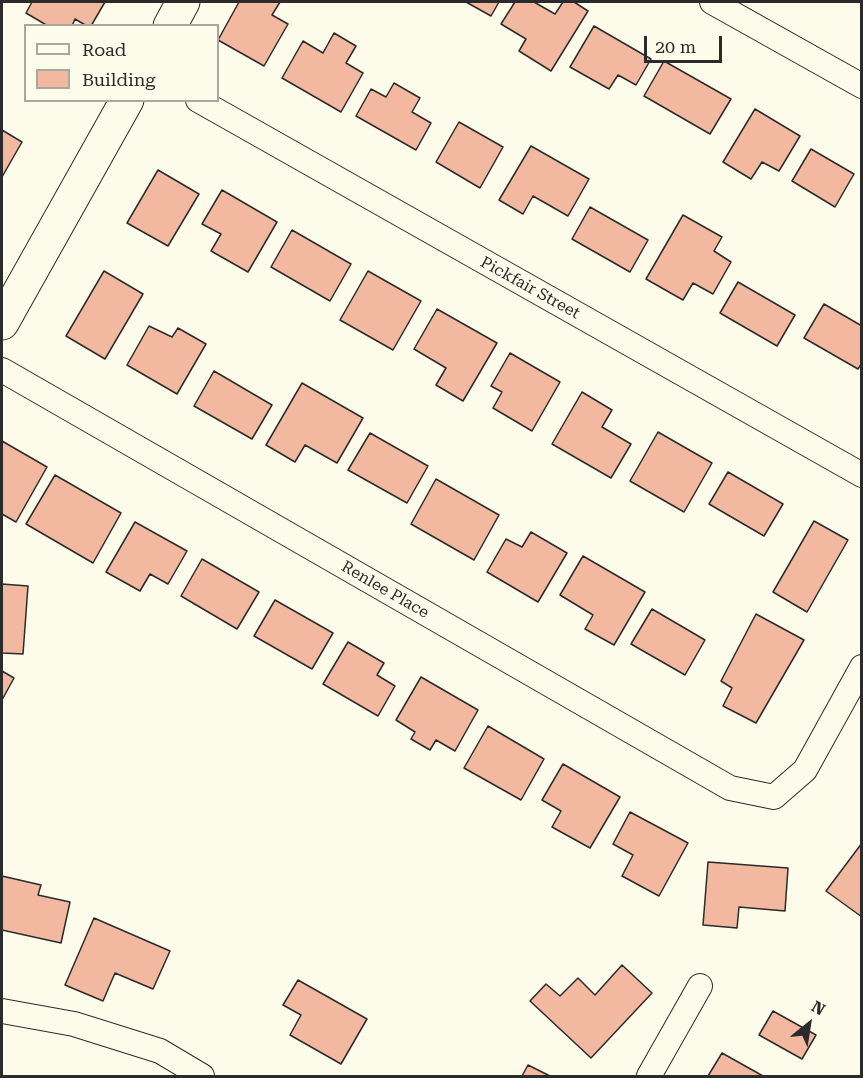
<!DOCTYPE html>
<style>
body{margin:0}
#map{position:relative;width:863px;height:1078px;overflow:hidden;background:#fdfbea;font-family:"Roboto Serif",serif}
canvas{display:block}
.frame{position:absolute;inset:0;border:3px solid #2b2b2b;pointer-events:none}
.legend{position:absolute;left:24px;top:24px;width:195px;height:78px;box-sizing:border-box;background:#fdfbea;border:2px solid #a9a89e;margin:0;padding:8px 10px;list-style:none;font-size:18px;color:#2b2b2b}
.legend li{display:flex;align-items:center;gap:12px;height:30px}
.legend b{width:30px;border:2px solid #a9a89e}
.north{position:absolute;left:779px;top:994px;width:60px;height:60px;-webkit-text-stroke:4px #fdfbea;paint-order:stroke;rotate:30deg;font-size:16px;font-weight:700;line-height:24px;text-align:center;color:#2b2b2b}
.north::after{content:'';display:block;margin:auto;width:21px;height:27px;background:#2b2b2b;clip-path:polygon(50% 0,100% 100%,50% 72%,0 100%)}
.scale{position:absolute;left:644px;top:36px;width:78px;height:27px;box-sizing:border-box;border:3px solid #2b2b2b;border-top:0;padding-left:8px;font-size:18px;line-height:21px;white-space:nowrap;color:#2b2b2b;-webkit-text-stroke:4px #fdfbea;paint-order:stroke}
</style>
<div id="map">
<canvas width="863" height="1078"></canvas>
<div class="frame"></div>
<ul class="legend">
<li><b style="height:8px;background:#fdfbea"></b>Road</li>
<li><b style="height:16px;background:#f2b8a0"></b>Building</li>
</ul>
<div class="north">N</div>
<div class="scale">20 m</div>
</div>
<script>
const ctx = document.querySelector('canvas').getContext('2d');
ctx.lineJoin = 'round';
function fillPath(path, color) { ctx.fillStyle = color; ctx.fill(path, 'evenodd'); }
function strokePath(path, color, width, dash) { ctx.strokeStyle = color; ctx.lineWidth = width; ctx.lineCap = dash ? 'butt' : 'round'; ctx.setLineDash(dash || []); ctx.stroke(path); }
function label(font, color, halo, rows, align = 'center') {
  ctx.font = font + ' "Roboto Serif",serif'; ctx.lineWidth = 4.5; ctx.setLineDash([]); ctx.textBaseline = 'middle'; ctx.strokeStyle = halo; ctx.fillStyle = color; for (const [text, x, y, turn = 0] of rows) {
    ctx.save(); ctx.translate(x, y); ctx.rotate((+turn || 0) * Math.PI / 180); ctx.textAlign = isNaN(turn) ? turn : align; if (halo) ctx.strokeText(text, 0, 0); ctx.fillText(text, 0, 0); ctx.restore();
  }
}
const building = new Path2D(`
 M 32,2 L 105,2 L 91,26 L 87,26 L 75,19 L 72,26 L 48,26 L 26,13 Z
 M 239,2 L 280,2 L 272,15 L 288,24 L 264,66 L 218,40 Z
 M 466,2 L 499,2 L 491,16 Z
 M 515,2 L 534,2 L 555,14 L 563,2 L 574,2 L 588,11 L 551,71 L 519,51 L 526,39 L 501,24 Z
 M 594,26 L 651,59 L 636,85 L 618,75 L 609,89 L 570,67 Z
 M 334,33 L 356,46 L 346,63 L 363,73 L 341,112 L 282,78 L 303,41 L 323,53 Z
 M 664,61 L 731,99 L 710,134 L 644,96 Z
 M 394,83 L 420,98 L 412,112 L 431,123 L 416,150 L 356,116 L 371,89 L 386,97 Z
 M 755,109 L 800,136 L 779,171 L 762,162 L 751,179 L 723,162 Z
 M 459,122 L 503,147 L 480,188 L 436,162 Z
 M 2,130 L 22,142 L 2,177 Z
 M 531,146 L 589,179 L 568,216 L 533,196 L 523,214 L 499,200 Z
 M 811,149 L 854,174 L 835,207 L 792,181 Z
 M 158,170 L 199,194 L 168,246 L 127,223 Z
 M 222,190 L 277,222 L 248,272 L 211,251 L 221,234 L 202,224 Z
 M 590,207 L 648,240 L 630,272 L 572,239 Z
 M 683,215 L 722,237 L 714,251 L 731,262 L 713,294 L 693,283 L 683,300 L 646,279 Z
 M 292,230 L 351,264 L 330,301 L 271,267 Z
 M 104,271 L 143,294 L 105,359 L 66,336 Z
 M 368,271 L 421,301 L 393,350 L 340,320 Z
 M 738,282 L 795,315 L 777,346 L 720,313 Z
 M 824,304 L 862,326 L 862,363 L 858,369 L 804,338 Z
 M 437,309 L 497,343 L 463,401 L 436,385 L 446,368 L 414,349 Z
 M 149,326 L 172,337 L 178,328 L 206,344 L 177,394 L 127,365 Z
 M 510,353 L 560,382 L 532,431 L 493,408 L 502,392 L 491,386 Z
 M 214,371 L 272,405 L 252,439 L 194,406 Z
 M 302,383 L 363,418 L 337,463 L 305,445 L 295,462 L 266,445 Z
 M 582,392 L 612,410 L 602,427 L 631,444 L 611,478 L 552,444 Z
 M 658,432 L 712,463 L 684,512 L 630,481 Z
 M 370,433 L 428,466 L 407,503 L 348,470 Z
 M 2,441 L 47,467 L 16,522 L 2,514 Z
 M 728,472 L 783,504 L 764,536 L 709,504 Z
 M 55,475 L 121,513 L 93,563 L 26,524 Z
 M 436,479 L 499,515 L 474,560 L 411,524 Z
 M 814,521 L 848,540 L 807,612 L 773,592 Z
 M 135,522 L 187,551 L 168,584 L 150,574 L 140,591 L 106,572 Z
 M 531,532 L 567,553 L 538,602 L 487,572 L 506,539 L 522,547 Z
 M 583,556 L 645,592 L 614,645 L 585,629 L 593,615 L 560,595 Z
 M 202,559 L 259,592 L 237,629 L 181,596 Z
 M 2,584 L 28,586 L 23,654 L 2,653 Z
 M 275,600 L 333,633 L 312,669 L 254,636 Z
 M 652,609 L 705,640 L 685,675 L 631,644 Z
 M 756,614 L 804,640 L 756,723 L 723,706 L 732,688 L 721,681 Z
 M 348,642 L 384,663 L 377,675 L 395,686 L 378,716 L 323,684 Z
 M 2,671 L 14,678 L 2,700 Z
 M 421,677 L 478,710 L 455,751 L 436,740 L 430,750 L 411,739 L 415,732 L 396,720 Z
 M 488,726 L 544,759 L 521,800 L 464,768 Z
 M 563,764 L 620,797 L 590,848 L 552,827 L 561,811 L 542,800 Z
 M 630,812 L 688,843 L 659,896 L 622,876 L 633,855 L 613,844 Z
 M 862,843 L 862,917 L 826,891 Z
 M 708,862 L 788,868 L 785,911 L 739,907 L 737,928 L 703,925 Z
 M 2,876 L 41,885 L 38,895 L 70,902 L 61,943 L 2,930 Z
 M 94,918 L 170,951 L 153,989 L 115,973 L 103,1001 L 65,985 Z
 M 622,965 L 652,993 L 591,1058 L 530,1001 L 546,984 L 560,996 L 578,978 L 595,995 Z
 M 298,980 L 367,1019 L 341,1064 L 290,1035 L 301,1015 L 283,1005 Z
 M 773,1011 L 816,1035 L 802,1059 L 759,1035 Z
 M 722,1053 L 763,1076 L 708,1076 Z
 M 528,1065 L 550,1076 L 522,1076 Z`);
fillPath(building, '#f2b8a0');
strokePath(building, '#2b2b2b', 1.5);
const street = new Path2D(`
 M 712,2 L 862,86
 M 198,100 L 862,475
 M 2,370 L 730,788 L 774,797 L 805,770 L 862,667
 M 2,1011 L 74,1024 L 160,1051 L 202,1076
 M 649,1076 L 700,986`);
const secondary = new Path2D(`
 M 170,26 L 183,2
 M 2,323 L 127,100`);
strokePath(street, '#2b2b2b', 26);
strokePath(secondary, '#2b2b2b', 35);
strokePath(street, '#fdfbea', 24);
strokePath(secondary, '#fdfbea', 33);
label('16px', '#2b2b2b', '#fdfbea', [
 ["Pickfair Street",530,288,29],
 ["Renlee Place",385,590,30]
]);
</script>
